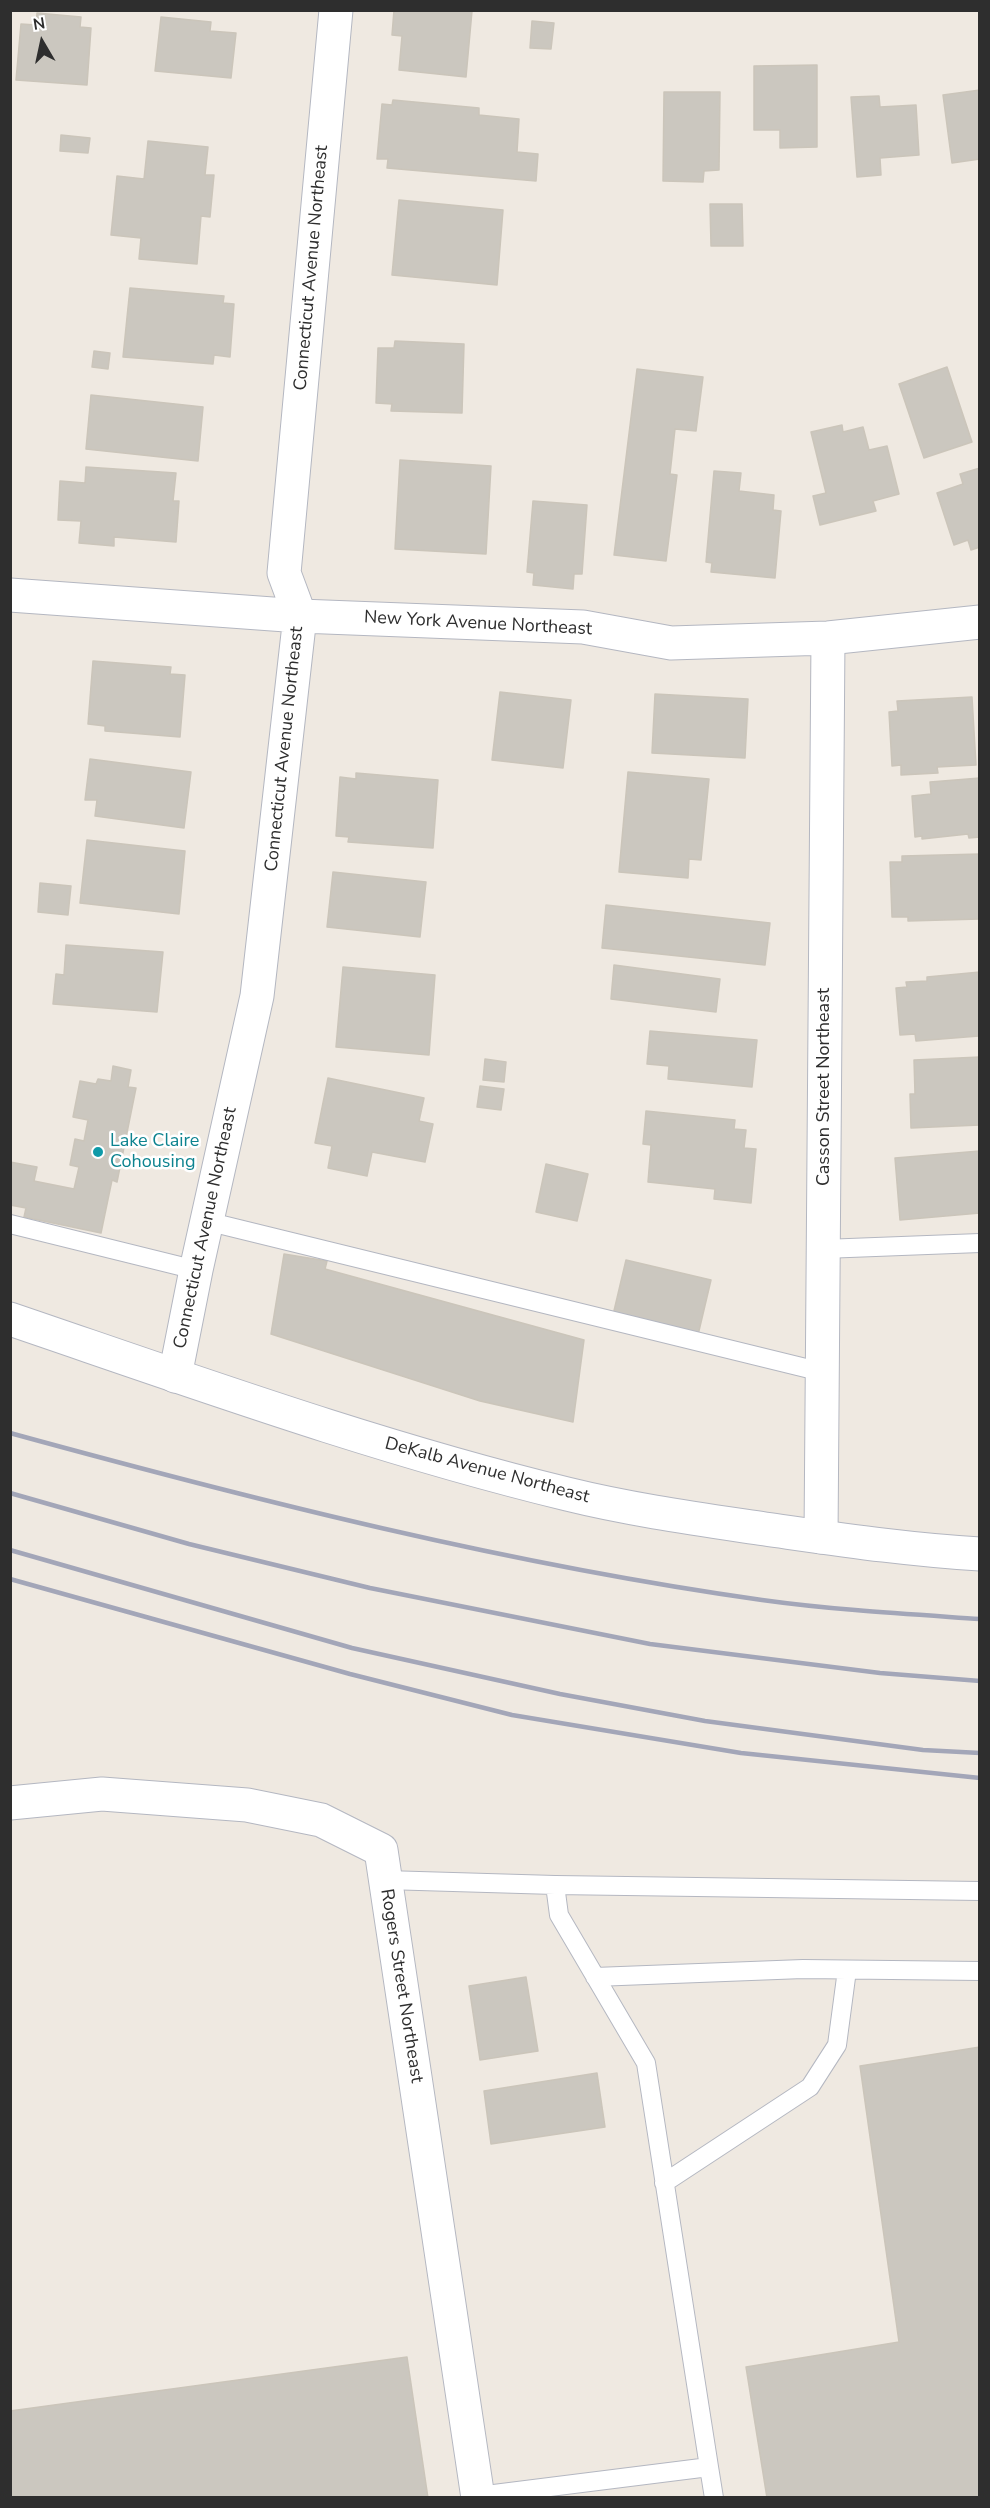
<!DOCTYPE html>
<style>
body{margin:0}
#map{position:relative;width:990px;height:2508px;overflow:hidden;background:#efe9e1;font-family:"Nunito Sans",sans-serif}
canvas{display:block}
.frame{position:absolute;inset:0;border:12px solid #2e2e2e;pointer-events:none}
.north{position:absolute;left:12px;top:12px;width:60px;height:60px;-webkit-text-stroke:4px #fff;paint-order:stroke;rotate:351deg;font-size:16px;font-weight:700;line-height:24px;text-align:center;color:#2e2e2e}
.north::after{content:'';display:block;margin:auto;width:21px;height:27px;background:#2e2e2e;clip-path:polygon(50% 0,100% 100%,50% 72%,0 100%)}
</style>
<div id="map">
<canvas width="990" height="2508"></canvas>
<div class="frame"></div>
<div class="north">N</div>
</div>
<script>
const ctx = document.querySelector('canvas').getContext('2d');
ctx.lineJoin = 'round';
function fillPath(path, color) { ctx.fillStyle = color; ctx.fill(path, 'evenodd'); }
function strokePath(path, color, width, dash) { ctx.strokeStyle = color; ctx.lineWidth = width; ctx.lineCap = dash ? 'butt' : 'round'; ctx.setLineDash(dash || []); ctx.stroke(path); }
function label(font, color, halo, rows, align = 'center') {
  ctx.font = font + ' "Nunito Sans",sans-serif'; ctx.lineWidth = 5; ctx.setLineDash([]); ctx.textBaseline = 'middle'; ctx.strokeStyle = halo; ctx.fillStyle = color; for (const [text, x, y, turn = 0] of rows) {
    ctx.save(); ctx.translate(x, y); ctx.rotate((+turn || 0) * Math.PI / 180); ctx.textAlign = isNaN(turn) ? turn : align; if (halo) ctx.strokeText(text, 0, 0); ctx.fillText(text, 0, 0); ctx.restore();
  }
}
const building = new Path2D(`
 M 394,10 L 472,11 L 466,77 L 399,70 L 402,36 L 392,35 Z
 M 37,13 L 81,17 L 80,27 L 91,28 L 87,85 L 16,80 L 21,24 L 36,25 Z
 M 161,17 L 211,22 L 210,31 L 236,33 L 231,78 L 155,71 Z
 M 532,21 L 554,23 L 551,49 L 530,48 Z
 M 817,65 L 817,147 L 780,148 L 780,130 L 754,130 L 754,66 Z
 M 980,90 L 980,159 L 952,163 L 943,95 Z
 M 664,92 L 720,92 L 719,170 L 704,171 L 703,182 L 663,181 Z
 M 879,96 L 880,107 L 916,105 L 919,155 L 880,158 L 881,175 L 857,177 L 851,97 Z
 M 393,100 L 479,108 L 479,115 L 519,119 L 517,152 L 538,154 L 536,181 L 387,168 L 388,159 L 377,159 L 382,104 L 392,105 Z
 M 61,135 L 90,138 L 88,153 L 60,151 Z
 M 148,141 L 208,147 L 205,175 L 214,175 L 210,217 L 201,216 L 197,264 L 139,259 L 141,238 L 111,235 L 117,176 L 144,179 Z
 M 399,200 L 503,210 L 497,285 L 392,275 Z
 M 710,204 L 742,204 L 743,246 L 711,246 Z
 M 130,288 L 224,296 L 223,303 L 234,304 L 230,357 L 214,355 L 213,364 L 123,357 Z
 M 395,341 L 464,344 L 462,413 L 391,411 L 392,404 L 376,403 L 378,348 L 394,348 Z
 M 94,351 L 110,353 L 108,369 L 92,367 Z
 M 947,367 L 972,442 L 924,458 L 899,384 Z
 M 637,369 L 703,377 L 696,431 L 675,429 L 670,474 L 677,475 L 666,561 L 614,555 Z
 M 91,395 L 203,407 L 198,461 L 86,449 Z
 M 842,425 L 843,432 L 863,427 L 869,450 L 887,446 L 899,494 L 873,501 L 876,511 L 820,525 L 813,496 L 826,493 L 811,432 Z
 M 400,460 L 491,466 L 486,554 L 395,549 Z
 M 86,467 L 176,473 L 173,501 L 179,501 L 176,542 L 114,537 L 114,546 L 79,543 L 81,521 L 58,520 L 60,481 L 85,483 Z
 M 980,468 L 980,547 L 971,550 L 968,540 L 954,545 L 937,493 L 963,484 L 960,474 Z
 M 714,471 L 741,473 L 739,491 L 774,495 L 773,510 L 781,511 L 775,578 L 711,572 L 712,563 L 706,562 Z
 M 533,501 L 587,505 L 582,574 L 574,574 L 573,589 L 533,585 L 534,573 L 527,572 Z
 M 93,661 L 171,667 L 170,674 L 185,675 L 180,737 L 105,731 L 105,726 L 88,724 Z
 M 500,692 L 571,700 L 563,768 L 492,760 Z
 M 655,694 L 748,699 L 745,758 L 652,753 Z
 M 972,697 L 976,765 L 937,767 L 938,773 L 901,775 L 901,765 L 892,766 L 889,712 L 898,711 L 897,701 Z
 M 90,759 L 191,772 L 184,828 L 95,816 L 97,800 L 85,800 Z
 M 628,772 L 709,779 L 701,860 L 689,859 L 688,878 L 619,872 Z
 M 356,773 L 438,780 L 433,848 L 348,842 L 349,837 L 336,836 L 340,777 L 356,779 Z
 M 980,778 L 980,837 L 969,838 L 968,834 L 922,839 L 922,836 L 915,837 L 912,796 L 931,794 L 930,782 Z
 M 87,840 L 185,851 L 179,914 L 80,903 Z
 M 980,854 L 980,919 L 908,921 L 908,917 L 892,917 L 890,862 L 902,862 L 902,856 Z
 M 333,872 L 426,882 L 420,937 L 327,927 Z
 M 40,883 L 71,886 L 68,915 L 38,912 Z
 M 606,905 L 770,923 L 765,965 L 602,948 Z
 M 66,945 L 163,952 L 157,1012 L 53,1004 L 56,974 L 64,975 Z
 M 614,965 L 720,979 L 716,1012 L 611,999 Z
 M 343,967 L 435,975 L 429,1055 L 336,1047 Z
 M 980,972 L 979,1036 L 916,1041 L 915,1034 L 900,1035 L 896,988 L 907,987 L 906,982 L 927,981 L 927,977 Z
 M 650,1031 L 757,1040 L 752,1087 L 668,1079 L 669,1066 L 647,1064 Z
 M 980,1057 L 980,1125 L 911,1128 L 910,1094 L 915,1094 L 914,1060 Z
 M 485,1059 L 506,1062 L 504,1082 L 483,1080 Z
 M 113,1066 L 131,1070 L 128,1087 L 136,1088 L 117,1182 L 112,1180 L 101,1233 L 24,1217 L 26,1208 L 10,1205 L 10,1162 L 37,1167 L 34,1181 L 74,1189 L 79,1167 L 70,1165 L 75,1139 L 84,1141 L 88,1120 L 73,1117 L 80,1081 L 96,1084 L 98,1079 L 111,1081 Z
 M 328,1078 L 424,1098 L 419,1121 L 433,1124 L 425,1162 L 372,1152 L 367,1176 L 328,1168 L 332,1146 L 315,1143 Z
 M 480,1086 L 504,1089 L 501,1110 L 477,1107 Z
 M 646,1111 L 735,1120 L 734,1129 L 746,1130 L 744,1148 L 756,1149 L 751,1203 L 714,1199 L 715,1189 L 648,1182 L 651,1145 L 643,1144 Z
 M 980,1151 L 980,1213 L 900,1220 L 895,1158 Z
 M 546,1164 L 588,1174 L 577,1221 L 536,1212 Z
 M 284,1254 L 327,1261 L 325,1269 L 584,1340 L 573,1422 L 480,1401 L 271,1334 Z
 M 626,1260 L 711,1280 L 698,1335 L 613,1315 Z
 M 526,1977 L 538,2051 L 480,2060 L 469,1986 Z
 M 980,2047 L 980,2498 L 767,2498 L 746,2367 L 899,2342 L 860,2066 Z
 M 597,2073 L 605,2127 L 491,2144 L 484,2091 Z
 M 407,2357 L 428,2498 L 10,2498 L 10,2411 Z`);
fillPath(building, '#cbc7bf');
strokePath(building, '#cbc5ba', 1.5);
const service = new Path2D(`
 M 206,1221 L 822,1372
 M 10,1224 L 196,1270
 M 823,1249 L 980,1243
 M 385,1880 L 555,1885 L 980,1891
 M 555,1885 L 559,1915 L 646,2063 L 709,2467
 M 595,1977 L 803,1969 L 980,1971
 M 664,2183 L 810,2087 L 837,2045 L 847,1970
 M 478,2496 L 709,2467 L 714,2498`);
const minor = new Path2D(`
 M 10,595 L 300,616 L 583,627 L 671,643 L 828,638 L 980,622
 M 175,1376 L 196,1270 L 257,996 L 300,616 L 284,573 L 336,10
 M 821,1537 L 828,638
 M 10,1803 L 102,1794 L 247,1805 L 321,1820 L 381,1850 L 478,2498`);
const secondary = new Path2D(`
 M 10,1319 C 195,1382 378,1448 567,1494 C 632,1510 698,1519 765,1529 C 836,1539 908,1550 980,1554`);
strokePath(service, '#b4b7c1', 20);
strokePath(minor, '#b4b7c1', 35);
strokePath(secondary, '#b4b7c1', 35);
strokePath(service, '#fff', 18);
strokePath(minor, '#fff', 33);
strokePath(secondary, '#fff', 33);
strokePath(new Path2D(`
 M 10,1433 C 258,1501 507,1564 762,1600 C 834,1610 907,1614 980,1619
 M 10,1493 L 189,1544 L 370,1588 L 650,1644 L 880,1673 L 980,1681
 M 10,1550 L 352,1648 L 560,1694 L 705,1721 L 923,1750 L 980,1753
 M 10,1579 L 350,1674 L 512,1715 L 741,1753 L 980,1778`), '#a3a6b8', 4.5);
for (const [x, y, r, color] of [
 [98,1152,6,"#0f9aa8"]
]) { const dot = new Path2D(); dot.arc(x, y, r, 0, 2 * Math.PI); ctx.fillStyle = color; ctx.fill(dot); strokePath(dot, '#fff', 2); }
label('18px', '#2e2e2e', '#fff', [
 ["Connecticut Avenue Northeast",312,268,-85],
 ["New York Avenue Northeast",478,624,3],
 ["Connecticut Avenue Northeast",285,749,-84],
 ["Casson Street Northeast",825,1087,-90],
 ["Connecticut Avenue Northeast",206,1228,-78],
 ["DeKalb Avenue Northeast",487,1471,15],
 ["Rogers Street Northeast",401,1986,81]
]);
label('18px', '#0d838f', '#fff', [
 ["Lake Claire",110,1142],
 ["Cohousing",110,1163]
], 'left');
</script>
